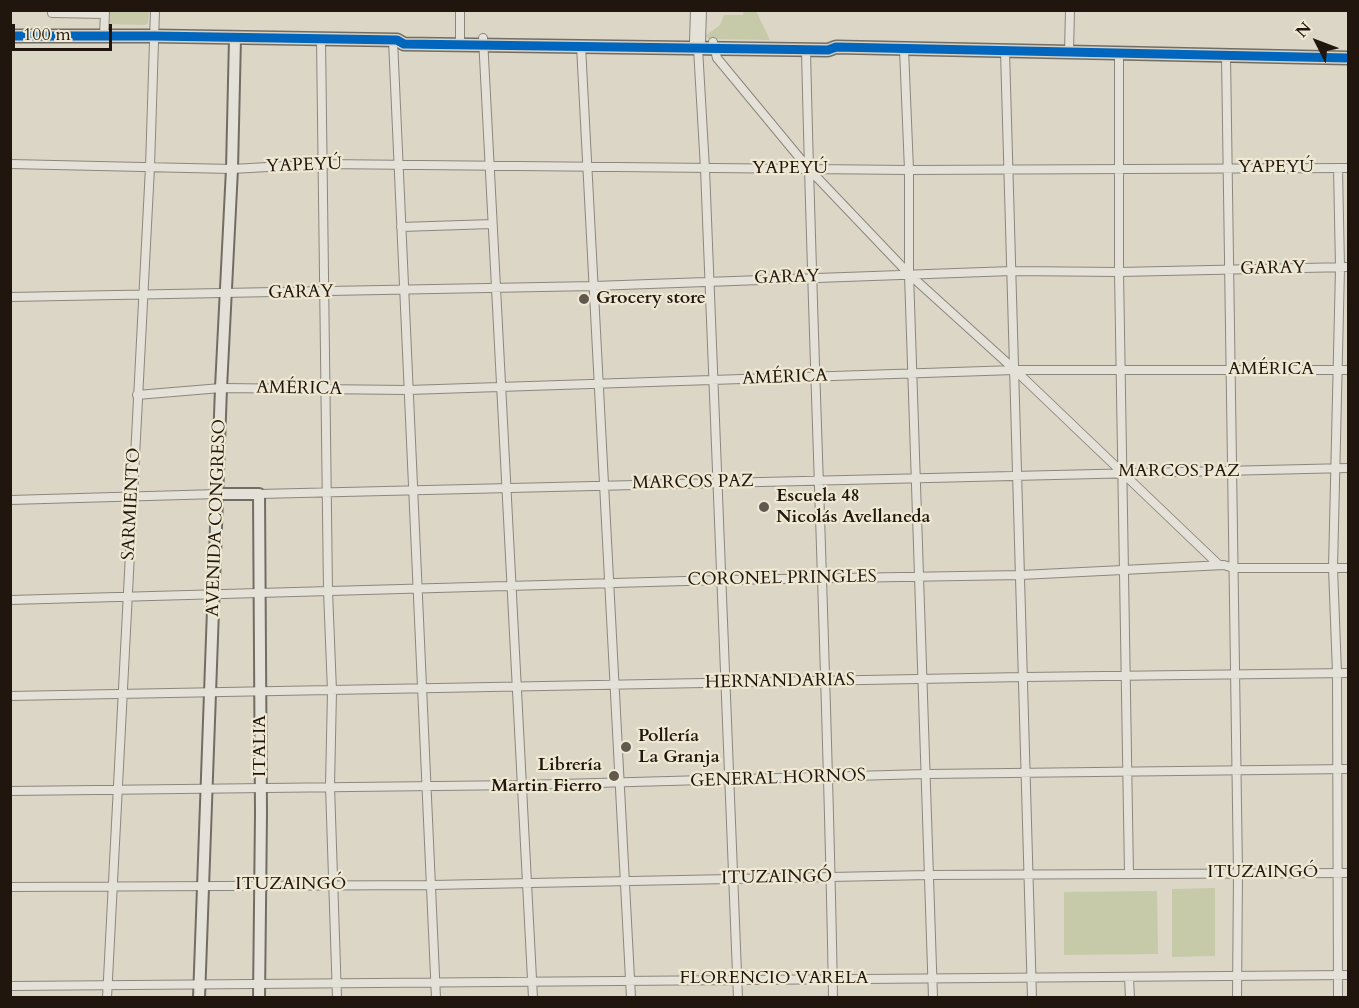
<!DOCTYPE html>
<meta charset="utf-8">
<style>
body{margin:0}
#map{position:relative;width:1359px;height:1008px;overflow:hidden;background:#dcd6c6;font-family:Cardo,serif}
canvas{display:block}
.frame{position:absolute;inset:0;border:12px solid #21160e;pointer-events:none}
.north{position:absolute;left:1287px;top:12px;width:60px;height:60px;-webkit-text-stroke:4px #efe8d3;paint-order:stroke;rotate:312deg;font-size:16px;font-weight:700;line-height:24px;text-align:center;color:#21160e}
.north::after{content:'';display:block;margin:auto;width:21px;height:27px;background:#21160e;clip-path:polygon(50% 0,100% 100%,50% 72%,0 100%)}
.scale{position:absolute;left:12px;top:24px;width:100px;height:27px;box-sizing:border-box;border:3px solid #21160e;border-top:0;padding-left:8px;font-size:18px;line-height:21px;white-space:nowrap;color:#21160e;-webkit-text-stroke:4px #efe8d3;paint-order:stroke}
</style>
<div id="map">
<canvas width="1359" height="1008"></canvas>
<div class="frame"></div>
<div class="north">N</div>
<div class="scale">100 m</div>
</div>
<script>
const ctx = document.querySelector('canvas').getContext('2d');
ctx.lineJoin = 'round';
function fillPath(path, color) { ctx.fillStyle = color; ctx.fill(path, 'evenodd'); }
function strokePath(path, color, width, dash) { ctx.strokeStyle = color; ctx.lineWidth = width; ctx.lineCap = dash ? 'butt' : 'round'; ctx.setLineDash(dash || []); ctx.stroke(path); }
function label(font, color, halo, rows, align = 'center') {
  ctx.font = font + ' Cardo,serif'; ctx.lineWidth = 4.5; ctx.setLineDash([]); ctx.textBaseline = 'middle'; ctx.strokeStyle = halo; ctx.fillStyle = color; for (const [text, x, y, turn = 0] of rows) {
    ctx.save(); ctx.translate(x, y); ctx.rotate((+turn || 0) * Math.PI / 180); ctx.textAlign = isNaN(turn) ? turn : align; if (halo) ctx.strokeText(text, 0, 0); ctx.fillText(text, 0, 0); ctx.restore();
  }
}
fillPath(new Path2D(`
 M 108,11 L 149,11 L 148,23 L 145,25 L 111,24 L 108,22 Z
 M 744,11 L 756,11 L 770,40 L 709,39 L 705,36 L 720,25 L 724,15 L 743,15 Z
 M 1215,888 L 1215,956 L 1172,957 L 1172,889 Z
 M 1157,891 L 1158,954 L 1064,955 L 1064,892 Z`), '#c6caa9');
const street = new Path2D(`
 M 52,10 L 52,13 L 105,14
 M 695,10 L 694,42 L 698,48
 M 702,10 L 701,42 L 698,48 L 705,169 L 738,998
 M 104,36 L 105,11
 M 483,38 L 533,998
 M 321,39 L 328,591 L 332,691 L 330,786 L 337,998
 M 393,40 L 436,998
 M 713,42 L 717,58 L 808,168 L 909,274 L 1015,370 L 1219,565
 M 460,44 L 460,10
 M 581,46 L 631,998
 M 904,49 L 909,170 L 909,274 L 933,998
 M 806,50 C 813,366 828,681 833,998
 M 1005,51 L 1032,998
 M 1069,52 L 1070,10
 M 1119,53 L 1119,272 L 1129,874
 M 1226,55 L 1238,873 L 1237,998
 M 10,164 L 232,169 L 322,164 L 909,170 L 1348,168
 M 401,227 L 492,224
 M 10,297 L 594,286 L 1012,271 L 1119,272 L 1348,267
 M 137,395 L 221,388 L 408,390 L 1015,370 L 1348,370
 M 259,494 L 1348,468
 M 10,500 L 218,494
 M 10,600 L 721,580 L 1021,575 L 1224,565 L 1233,568 L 1348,568
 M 10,696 L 1024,677 L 1348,673
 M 10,791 L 522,785 L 926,774 L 1348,769
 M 10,887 L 432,885 L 929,875 L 1348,873
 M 1129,977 L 1130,998
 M 10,986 L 1348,975
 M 107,998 L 150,167 L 155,10
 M 1338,998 L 1337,673 L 1333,568 L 1340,268 L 1338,168`);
const secondary = new Path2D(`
 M 218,494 L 259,494 L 261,813 L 259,998
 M 199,998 L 221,388 L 232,169 L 235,38`);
const primary = new Path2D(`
 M 10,36 L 154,36 L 397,40 L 404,44 L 828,50 L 836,47 L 1348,58`);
strokePath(street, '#8c877d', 10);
strokePath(secondary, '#726d64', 14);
strokePath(primary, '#726d64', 15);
strokePath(street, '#e4e1d9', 8);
strokePath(secondary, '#e4e1d9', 10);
strokePath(primary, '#d8d2c4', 12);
strokePath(new Path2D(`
 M 10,36 L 154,36 L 397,40 L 404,44 L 828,50 L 836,47 L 1348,58`), '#0065bd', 9);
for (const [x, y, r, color] of [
 [584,299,6,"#62594e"],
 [764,507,6,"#62594e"],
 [626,747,6,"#62594e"],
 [614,776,6,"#62594e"]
]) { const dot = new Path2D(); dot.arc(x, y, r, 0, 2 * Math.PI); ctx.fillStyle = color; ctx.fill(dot); strokePath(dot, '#efe8d3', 2); }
label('18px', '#21160e', '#efe8d3', [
 ["YAPEYÚ",304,166,-2],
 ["YAPEYÚ",1276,168],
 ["YAPEYÚ",790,169],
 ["GARAY",1273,269,-1],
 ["GARAY",787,278,-2],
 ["GARAY",301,293,-1],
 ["AMÉRICA",1271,370],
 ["AMÉRICA",785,378,-2],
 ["AMÉRICA",299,389,1],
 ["MARCOS PAZ",1179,472],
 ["MARCOS PAZ",693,483,-1],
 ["SARMIENTO",132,504,-87],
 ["AVENIDA CONGRESO",217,518,-88],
 ["CORONEL PRINGLES",782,579,-1],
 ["HERNANDARIAS",780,682,-1],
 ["ITALIA",261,746,-90],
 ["GENERAL HORNOS",778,779,-2],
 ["ITUZAINGÓ",1262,873],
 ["ITUZAINGÓ",776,878,-1],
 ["ITUZAINGÓ",290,885],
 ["FLORENCIO VARELA",774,979]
]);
label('bold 18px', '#21160e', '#efe8d3', [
 ["Grocery store",596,299],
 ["Escuela 48",776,497],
 ["Nicolás Avellaneda",776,518],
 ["Pollería",638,737],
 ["La Granja",638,758],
 ["Librería",602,766,"right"],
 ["Martin Fierro",602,787,"right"]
], 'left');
</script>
